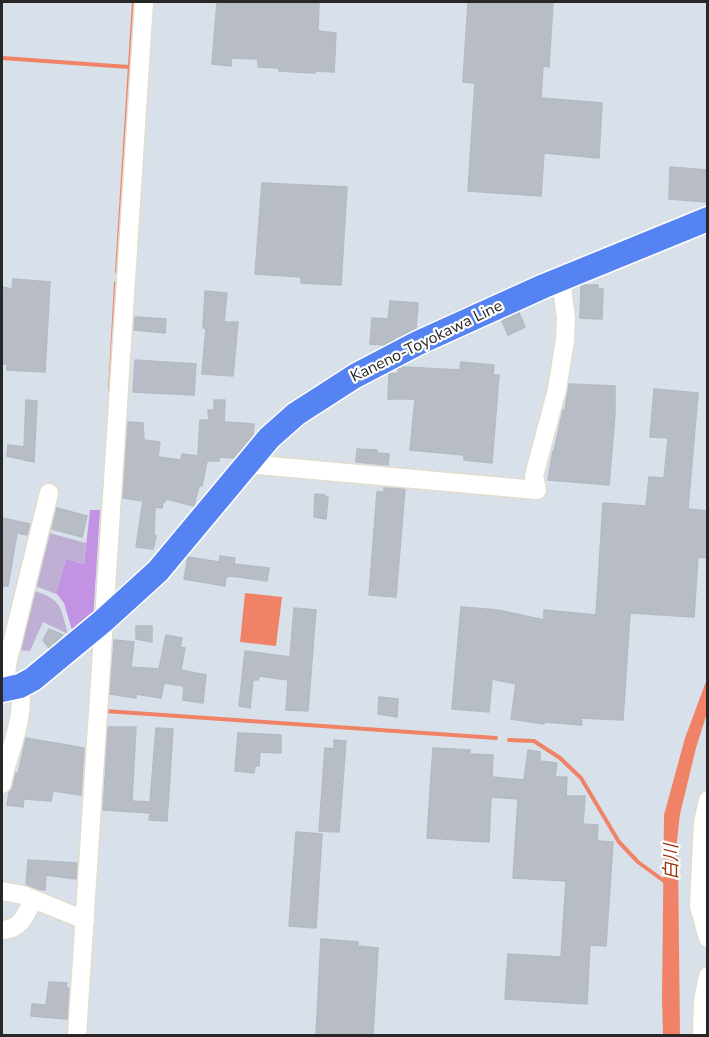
<!DOCTYPE html>
<meta charset="utf-8">
<style>
body{margin:0}
#map{position:relative;width:709px;height:1037px;overflow:hidden;background:#d8e1ea;font-family:"Nunito Sans",sans-serif}
canvas{display:block}
.frame{position:absolute;inset:0;border:3px solid #272727;pointer-events:none}
</style>
<div id="map">
<canvas width="709" height="1037"></canvas>
<div class="frame"></div>
</div>
<script>
const ctx = document.querySelector('canvas').getContext('2d');
ctx.lineJoin = 'round';
function fillPath(path, color) { ctx.fillStyle = color; ctx.fill(path, 'evenodd'); }
function strokePath(path, color, width, dash) { ctx.strokeStyle = color; ctx.lineWidth = width; ctx.lineCap = dash ? 'butt' : 'round'; ctx.setLineDash(dash || []); ctx.stroke(path); }
function label(font, color, halo, rows, align = 'center') {
  ctx.font = font + ' "Nunito Sans","Noto Sans JP",sans-serif'; ctx.lineWidth = 4.5; ctx.setLineDash([]); ctx.textBaseline = 'middle'; ctx.strokeStyle = halo; ctx.fillStyle = color; for (const [text, x, y, turn = 0] of rows) {
    ctx.save(); ctx.translate(x, y); ctx.rotate((+turn || 0) * Math.PI / 180); ctx.textAlign = isNaN(turn) ? turn : align; if (halo) ctx.strokeText(text, 0, 0); ctx.fillText(text, 0, 0); ctx.restore();
  }
}
fillPath(new Path2D(`
 M 90,510 L 100,510 L 93,620 L 74,637 L 64,603 L 56,593 L 66,559 L 84,564 Z`), '#c292e3');
fillPath(new Path2D(`
 M 42,531 L 86,543 L 84,564 L 66,559 L 56,594 L 30,584 Z
 M 29,589 C 62,600 59,602 68,634 L 43,622 L 30,651 L 15,650 Z`), '#c0afd4');
fillPath(new Path2D(`
 M 245,593 L 282,597 L 276,646 L 240,642 Z
 M 707,679 L 707,713 L 696,748 L 680,814 L 676,850 L 678,857 L 680,1035 L 663,1035 L 662,999 L 664,815 L 685,738 Z`), '#f08367');
strokePath(new Path2D(`
 M 2,58 L 129,67
 M 117,272 L 134,2
 M 110,390 L 116,283
 M 105,711 L 496,738
 M 509,740 L 534,741 L 560,758 L 581,778 L 619,842 L 638,862 L 664,881`), '#f08367', 4);
const building = new Path2D(`
 M 217,2 L 319,2 L 318,31 L 336,33 L 334,72 L 315,71 L 315,73 L 279,71 L 279,68 L 258,67 L 258,59 L 231,58 L 231,66 L 212,64 Z
 M 468,2 L 553,2 L 549,67 L 543,66 L 541,98 L 602,103 L 599,158 L 544,153 L 541,196 L 468,191 L 475,83 L 463,82 Z
 M 670,167 L 708,170 L 708,202 L 669,199 Z
 M 262,183 L 347,187 L 341,285 L 301,283 L 301,277 L 255,274 Z
 M 13,279 L 50,282 L 45,372 L 7,370 L 7,364 L 2,364 L 2,287 L 12,289 Z
 M 585,285 L 598,285 L 598,289 L 603,289 L 602,319 L 580,318 L 581,286 Z
 M 205,291 L 227,293 L 224,322 L 238,322 L 233,376 L 202,374 L 206,328 L 203,328 Z
 M 390,301 L 418,303 L 416,328 L 398,337 L 395,337 L 395,339 L 383,345 L 370,344 L 372,318 L 388,319 Z
 M 519,313 L 525,327 L 508,335 L 502,321 Z
 M 135,317 L 166,319 L 165,333 L 134,330 Z
 M 135,360 L 196,364 L 194,395 L 133,392 Z
 M 461,362 L 494,365 L 493,375 L 499,375 L 492,463 L 464,460 L 464,455 L 410,450 L 415,399 L 388,399 L 389,374 L 398,373 L 398,369 L 403,367 L 460,370 Z
 M 569,384 L 615,386 L 615,414 L 609,485 L 548,480 L 553,451 L 554,451 L 563,410 L 565,410 Z
 M 654,389 L 698,393 L 688,509 L 708,511 L 708,558 L 698,557 L 694,617 L 630,613 L 623,720 L 581,718 L 582,725 L 544,722 L 544,724 L 511,719 L 516,684 L 492,679 L 489,712 L 452,709 L 461,607 L 498,610 L 544,620 L 544,610 L 596,615 L 603,503 L 646,506 L 649,477 L 664,478 L 668,438 L 650,437 Z
 M 26,400 L 37,401 L 34,462 L 7,456 L 8,445 L 24,447 Z
 M 214,400 L 225,400 L 224,422 L 254,424 L 253,435 L 234,458 L 219,457 L 219,461 L 207,461 L 202,486 L 199,486 L 194,506 L 166,499 L 165,502 L 163,501 L 162,508 L 155,507 L 154,535 L 156,536 L 153,549 L 136,547 L 143,501 L 123,498 L 128,422 L 143,423 L 144,440 L 160,442 L 158,457 L 181,460 L 182,454 L 198,456 L 200,420 L 209,420 L 208,410 L 214,410 Z
 M 357,449 L 377,450 L 377,453 L 389,454 L 388,465 L 356,462 Z
 M 384,488 L 405,489 L 396,597 L 369,595 L 377,492 L 384,492 Z
 M 315,494 L 325,495 L 325,497 L 328,497 L 326,519 L 314,517 Z
 M 57,508 L 87,516 L 82,537 L 52,529 Z
 M 2,518 L 30,524 L 27,535 L 17,533 L 8,586 L 2,586 Z
 M 220,556 L 235,558 L 234,564 L 269,568 L 267,581 L 232,576 L 226,577 L 225,586 L 184,579 L 188,557 L 219,562 Z
 M 294,608 L 316,610 L 308,711 L 286,710 L 288,680 L 259,676 L 258,680 L 253,680 L 250,708 L 239,706 L 245,651 L 290,657 Z
 M 136,626 L 152,626 L 152,642 L 136,639 Z
 M 49,629 L 63,635 L 49,648 L 43,640 Z
 M 166,635 L 182,638 L 180,647 L 185,648 L 181,670 L 206,675 L 203,703 L 183,700 L 184,686 L 164,683 L 161,698 L 136,694 L 136,698 L 110,694 L 114,640 L 134,642 L 131,667 L 159,669 Z
 M 379,697 L 398,699 L 397,717 L 378,714 Z
 M 108,727 L 136,727 L 132,801 L 150,802 L 156,728 L 173,729 L 167,821 L 149,820 L 150,813 L 103,810 Z
 M 238,733 L 281,735 L 281,753 L 260,752 L 259,766 L 255,766 L 254,773 L 235,771 Z
 M 26,738 L 84,748 L 81,795 L 53,791 L 51,801 L 24,799 L 23,807 L 7,805 L 9,793 L 13,786 L 16,773 L 18,774 Z
 M 334,740 L 346,741 L 339,832 L 319,831 L 325,748 L 334,749 Z
 M 433,748 L 470,750 L 470,754 L 493,755 L 492,777 L 524,780 L 528,750 L 540,752 L 540,761 L 557,763 L 555,777 L 567,777 L 566,796 L 585,796 L 583,824 L 598,825 L 597,841 L 613,842 L 606,946 L 590,945 L 587,1004 L 505,999 L 508,954 L 561,957 L 566,881 L 513,878 L 518,799 L 491,797 L 489,842 L 427,838 Z
 M 296,832 L 322,834 L 316,928 L 289,926 Z
 M 28,860 L 77,863 L 76,879 L 46,875 L 45,890 L 37,889 L 26,884 Z
 M 321,939 L 358,942 L 358,946 L 378,948 L 373,1035 L 316,1035 Z
 M 49,982 L 67,983 L 66,988 L 69,988 L 67,1019 L 31,1016 L 32,1004 L 46,1005 Z`);
fillPath(building, '#b8bdc5');
strokePath(building, '#b2bac5', 1.5);
const minor = new Path2D(`
 M 247,464 L 537,490 L 534,476 L 557,389 L 565,340 L 566,318 L 561,280
 M 5,690 L 7,664 L 49,493
 M 2,784 C 8,750 25,723 20,686
 M 708,800 L 703,822 L 699,906 L 708,938
 M 2,891 L 23,895 L 85,920
 M 2,930 C 21,929 26,915 33,899
 M 77,1036 L 144,2
 M 702,1036 L 703,1001 L 708,976`);
const major = new Path2D(`
 M 2,690 L 20,686 L 33,679 L 103,621 L 158,571 L 269,438 L 296,414 L 355,376 L 418,343 L 544,286 L 708,219`);
strokePath(minor, '#e1dccd', 21);
strokePath(major, '#fff', 27);
strokePath(minor, '#fff', 18);
strokePath(major, '#5583f2', 24);
label('16px', '#272727', '#fff', [
 ["Kaneno-Toyokawa Line",427,342,-26]
]);
label('italic 18px', '#97330b', '#fff', [
 ["白川",673,862,-90]
]);
</script>
